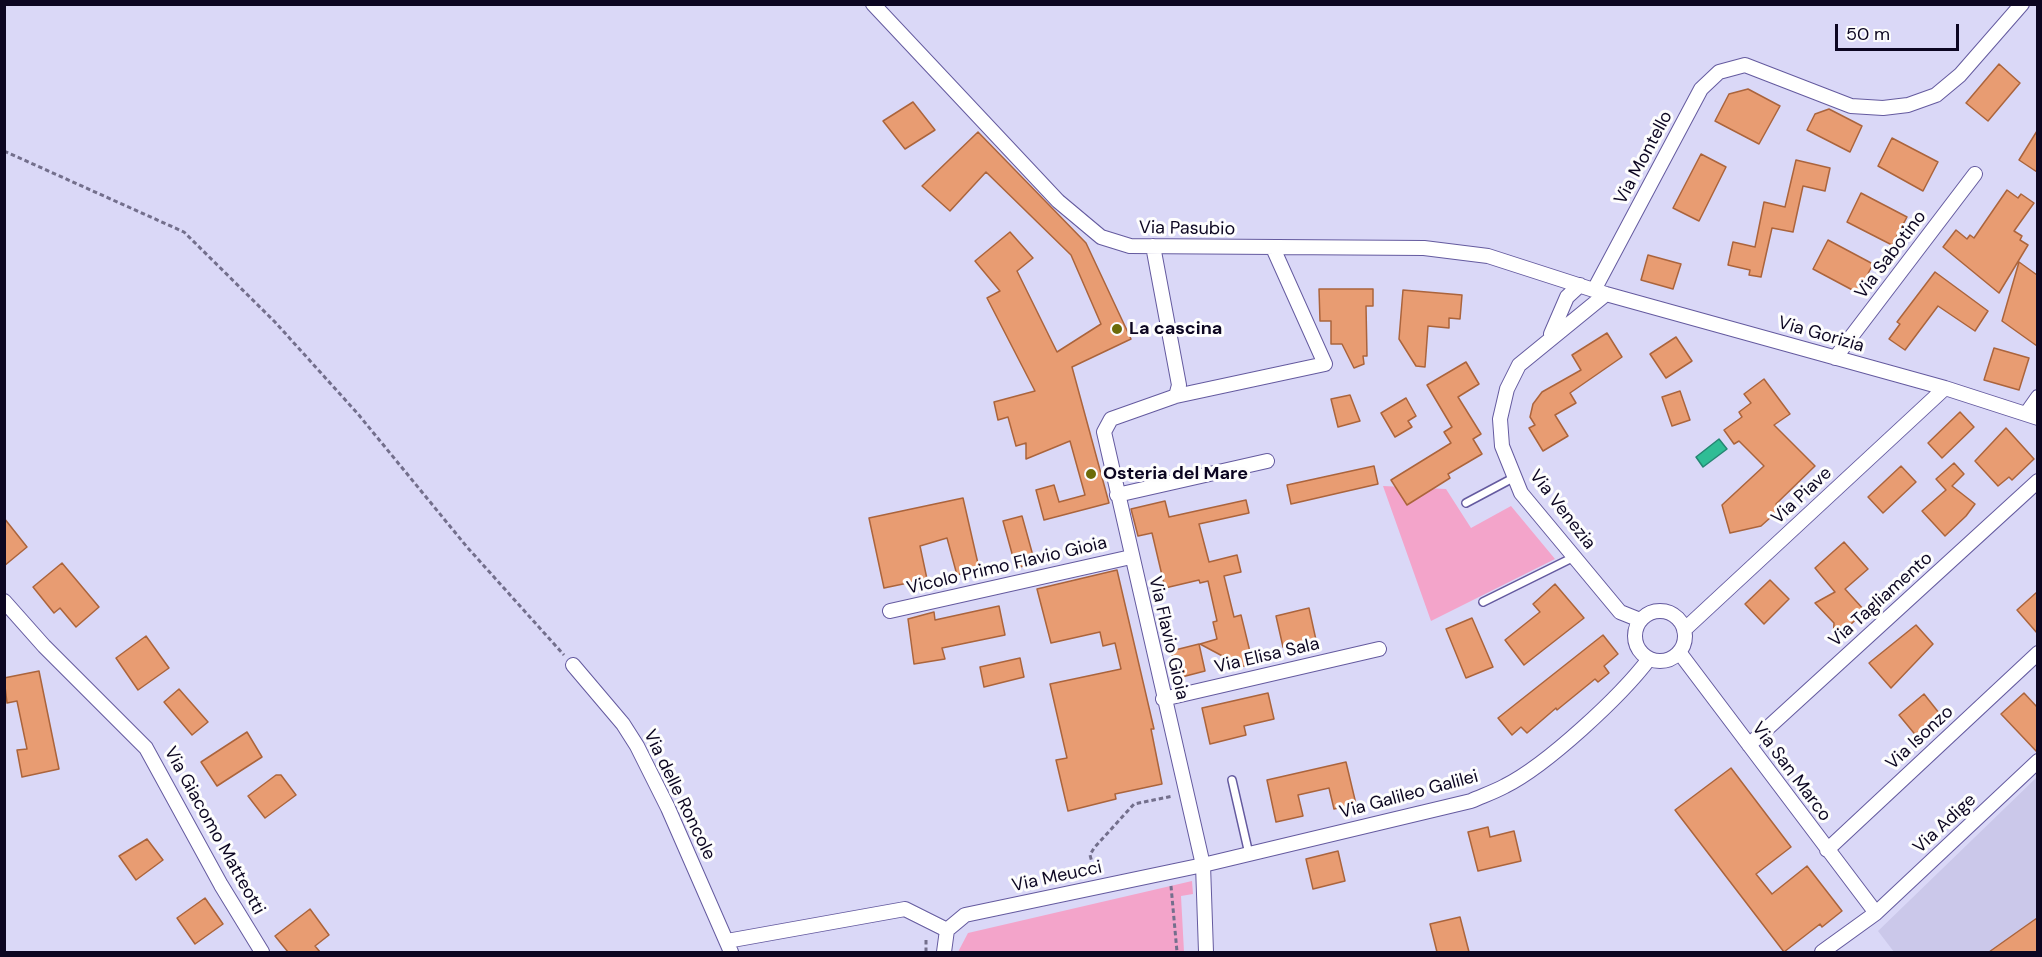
<!DOCTYPE html>
<style>
body{margin:0}
#map{position:relative;width:2042px;height:957px;overflow:hidden;background:#dad8f7;font-family:"DM Sans",sans-serif}
canvas{display:block}
.frame{position:absolute;inset:0;border:6px solid #0c0621;pointer-events:none}
.scale{position:absolute;left:1835px;top:24px;width:124px;height:27px;box-sizing:border-box;border:3px solid #0c0621;border-top:0;padding-left:8px;font-size:18px;line-height:21px;white-space:nowrap;color:#0c0621;-webkit-text-stroke:4px #fdfdfd;paint-order:stroke}
</style>
<div id="map">
<canvas width="2042" height="957"></canvas>
<div class="frame"></div>
<div class="scale">50 m</div>
</div>
<script>
const ctx = document.querySelector('canvas').getContext('2d');
ctx.lineJoin = 'round';
function fillPath(path, color) { ctx.fillStyle = color; ctx.fill(path, 'evenodd'); }
function strokePath(path, color, width, dash) { ctx.strokeStyle = color; ctx.lineWidth = width; ctx.lineCap = dash ? 'butt' : 'round'; ctx.setLineDash(dash || []); ctx.stroke(path); }
function label(font, color, halo, rows, align = 'center') {
  ctx.font = font + ' "DM Sans",sans-serif'; ctx.lineWidth = 6; ctx.setLineDash([]); ctx.textBaseline = 'middle'; ctx.strokeStyle = halo; ctx.fillStyle = color; for (const [text, x, y, turn = 0] of rows) {
    ctx.save(); ctx.translate(x, y); ctx.rotate((+turn || 0) * Math.PI / 180); ctx.textAlign = isNaN(turn) ? turn : align; if (halo) ctx.strokeText(text, 0, 0); ctx.fillText(text, 0, 0); ctx.restore();
  }
}
fillPath(new Path2D(`
 M 2037,777 L 2037,952 L 1894,952 L 1878,931 Z`), '#cbc8ea');
fillPath(new Path2D(`
 M 1383,486 L 1446,489 L 1471,528 L 1511,506 L 1555,559 L 1431,621 Z
 M 1192,881 L 1193,894 L 1181,896 L 1184,952 L 958,952 L 968,933 Z`), '#f3a4ca');
const water = new Path2D(`
 M 1719,439 L 1727,449 L 1703,467 L 1696,457 Z`);
fillPath(water, '#2fbd95');
strokePath(water, '#248672', 1.5);
const building = new Path2D(`
 M 1999,64 L 2020,83 L 1988,121 L 1966,103 Z
 M 1748,89 L 1780,106 L 1759,144 L 1715,121 L 1729,94 Z
 M 913,102 L 935,130 L 905,149 L 883,121 Z
 M 1829,109 L 1862,126 L 1850,152 L 1807,130 L 1815,114 Z
 M 2037,131 L 2037,172 L 2019,160 Z
 M 978,132 L 1086,243 L 1131,339 L 1072,367 L 1109,503 L 1044,520 L 1036,490 L 1054,485 L 1059,502 L 1085,495 L 1070,441 L 1026,459 L 1026,443 L 1016,446 L 1008,417 L 998,420 L 994,402 L 1035,391 L 987,298 L 1000,291 L 975,261 L 1010,232 L 1033,258 L 1017,271 L 1057,352 L 1101,324 L 1071,255 L 986,172 L 950,211 L 922,186 Z
 M 1892,138 L 1938,162 L 1923,191 L 1878,166 Z
 M 1701,154 L 1726,167 L 1699,221 L 1673,208 Z
 M 1796,160 L 1830,168 L 1825,191 L 1803,186 L 1793,232 L 1772,228 L 1761,277 L 1749,275 L 1750,270 L 1728,265 L 1733,242 L 1755,247 L 1764,202 L 1785,207 Z
 M 2007,190 L 2018,198 L 2021,194 L 2034,203 L 2014,231 L 2022,236 L 2020,240 L 2028,245 L 1999,293 L 1943,247 L 1956,230 L 1967,239 L 1970,235 L 1974,238 Z
 M 1861,193 L 1907,217 L 1892,245 L 1847,222 Z
 M 1828,240 L 1873,264 L 1858,293 L 1813,269 Z
 M 1648,255 L 1681,264 L 1673,289 L 1641,280 Z
 M 2019,262 L 2037,275 L 2037,346 L 2002,321 Z
 M 1935,272 L 1988,311 L 1975,331 L 1938,306 L 1905,350 L 1889,339 L 1900,324 L 1897,322 Z
 M 1319,289 L 1373,289 L 1373,306 L 1366,306 L 1367,356 L 1363,356 L 1364,364 L 1354,368 L 1342,344 L 1331,344 L 1331,321 L 1320,321 Z
 M 1403,290 L 1462,295 L 1460,319 L 1449,318 L 1449,328 L 1428,326 L 1425,367 L 1416,366 L 1399,339 Z
 M 1607,333 L 1622,357 L 1570,393 L 1576,403 L 1555,415 L 1568,436 L 1543,451 L 1529,428 L 1535,425 L 1530,417 L 1533,404 L 1542,392 L 1581,370 L 1572,355 Z
 M 1676,337 L 1692,361 L 1666,378 L 1650,354 Z
 M 1994,348 L 2029,358 L 2019,390 L 1984,380 Z
 M 1466,362 L 1479,384 L 1458,397 L 1481,434 L 1473,439 L 1482,454 L 1448,474 L 1450,478 L 1407,505 L 1391,480 L 1451,443 L 1444,432 L 1452,427 L 1427,385 Z
 M 1764,379 L 1790,414 L 1774,425 L 1815,466 L 1776,504 L 1780,509 L 1761,526 L 1730,533 L 1722,505 L 1764,466 L 1739,441 L 1734,444 L 1724,430 L 1742,417 L 1739,412 L 1751,403 L 1744,394 Z
 M 1680,391 L 1690,420 L 1672,426 L 1662,397 Z
 M 1350,395 L 1360,421 L 1338,427 L 1331,399 Z
 M 1406,398 L 1416,416 L 1408,421 L 1412,427 L 1395,437 L 1381,413 Z
 M 1960,412 L 1974,427 L 1942,458 L 1928,443 Z
 M 2006,428 L 2034,459 L 2012,480 L 2009,477 L 1998,486 L 1975,461 Z
 M 1954,463 L 1964,474 L 1952,486 L 1975,504 L 1966,516 L 1945,536 L 1922,511 L 1946,490 L 1936,479 Z
 M 1374,466 L 1378,484 L 1291,504 L 1287,485 Z
 M 1901,466 L 1916,482 L 1883,513 L 1868,497 Z
 M 963,498 L 979,568 L 957,575 L 947,538 L 920,546 L 927,579 L 884,588 L 869,518 Z
 M 1246,500 L 1249,513 L 1199,524 L 1209,562 L 1237,555 L 1241,572 L 1224,576 L 1234,617 L 1241,615 L 1253,664 L 1240,667 L 1232,665 L 1228,659 L 1200,644 L 1217,639 L 1213,622 L 1217,621 L 1208,581 L 1200,583 L 1199,580 L 1165,588 L 1152,533 L 1138,536 L 1131,509 L 1165,501 L 1169,517 Z
 M 1022,516 L 1035,563 L 1016,568 L 1003,521 Z
 M 4,518 L 27,547 L 4,566 Z
 M 1844,542 L 1868,569 L 1845,589 L 1865,611 L 1833,641 L 1834,623 L 1815,603 L 1835,592 L 1815,568 Z
 M 62,563 L 99,607 L 76,627 L 60,608 L 54,613 L 33,587 Z
 M 1117,570 L 1154,729 L 1151,729 L 1162,784 L 1115,794 L 1116,799 L 1068,811 L 1056,760 L 1067,758 L 1050,684 L 1121,669 L 1115,643 L 1103,646 L 1100,632 L 1051,643 L 1037,589 Z
 M 1770,580 L 1789,599 L 1764,624 L 1745,604 Z
 M 1555,584 L 1584,618 L 1524,665 L 1505,640 L 1540,612 L 1533,604 Z
 M 2037,592 L 2037,633 L 2017,610 Z
 M 999,606 L 1005,635 L 942,648 L 945,659 L 914,664 L 908,619 L 934,612 L 935,620 Z
 M 1309,608 L 1316,640 L 1283,647 L 1276,616 Z
 M 1472,618 L 1493,667 L 1466,678 L 1446,629 Z
 M 1916,625 L 1933,644 L 1891,688 L 1869,663 Z
 M 1603,635 L 1618,654 L 1604,666 L 1609,673 L 1598,682 L 1595,679 L 1557,710 L 1556,708 L 1527,733 L 1521,727 L 1512,735 L 1498,718 Z
 M 146,636 L 169,668 L 138,690 L 116,658 Z
 M 1199,644 L 1205,671 L 1178,678 L 1171,651 Z
 M 1020,658 L 1024,677 L 984,687 L 980,667 Z
 M 39,671 L 59,769 L 22,777 L 17,750 L 27,749 L 17,701 L 7,703 L 4,678 Z
 M 179,689 L 208,722 L 192,735 L 164,702 Z
 M 1268,693 L 1274,719 L 1244,726 L 1246,735 L 1210,744 L 1202,708 Z
 M 2024,693 L 2037,707 L 2037,752 L 2001,714 Z
 M 1924,694 L 1943,718 L 1918,738 L 1899,715 Z
 M 247,732 L 262,757 L 217,786 L 201,762 Z
 M 1346,762 L 1356,804 L 1334,809 L 1329,788 L 1298,795 L 1303,816 L 1276,822 L 1267,780 Z
 M 1731,768 L 1791,847 L 1756,874 L 1772,894 L 1807,866 L 1842,911 L 1822,927 L 1820,924 L 1784,952 L 1675,810 Z
 M 276,775 L 281,775 L 296,795 L 265,818 L 248,796 Z
 M 1488,827 L 1490,837 L 1514,831 L 1521,861 L 1478,871 L 1468,832 Z
 M 147,839 L 163,860 L 136,880 L 119,856 Z
 M 1338,851 L 1345,881 L 1313,889 L 1306,859 Z
 M 205,898 L 223,924 L 195,944 L 177,918 Z
 M 310,909 L 329,935 L 315,946 L 320,952 L 288,952 L 275,936 Z
 M 1460,917 L 1469,952 L 1437,952 L 1430,924 Z
 M 2037,918 L 2037,952 L 1989,952 Z`);
fillPath(building, '#e89c72');
strokePath(building, '#ab643c', 1.5);
const lane = new Path2D(`
 M 1466,503 L 1513,478
 M 1483,602 L 1576,556
 M 1232,780 L 1249,854`);
const street = new Path2D(`
 M 873,4 L 1058,201 L 1101,237 L 1130,246 L 1424,248 L 1488,256 L 1606,294 L 1945,388 L 2038,418
 M 1153,246 L 1179,385 L 1176,396
 M 1594,290 L 1701,89 L 1719,72 L 1745,65 L 1851,106 L 1883,108 L 1908,105 L 1936,95 L 1960,75 L 2022,4
 M 1606,294 L 1519,365 L 1507,389 L 1500,419 L 1502,446 L 1521,493 L 1620,612 L 1640,620
 M 1551,334 L 1567,297 L 1580,285
 M 1835,358 L 1975,174
 M 2026,414 L 2038,397
 M 1117,495 L 1267,461
 M 4,601 L 44,646 L 146,748 L 221,885 L 262,952
 M 890,611 L 1131,557
 M1635 636a25 25 0 1 1 50 0a25 25 0 1 1-50 0Z
 M 1684,630 L 1945,388
 M 1679,652 L 1876,913
 M 573,665 L 623,724 L 637,746 L 668,808 L 731,952
 M 1163,699 L 1379,649
 M 1749,745 L 2038,481
 M 1827,850 L 2038,653
 M 727,941 L 905,909 L 947,930
 M 944,952 L 947,930 L 965,915 L 1203,865 L 1471,801 C 1482,796 1494,792 1505,786 C 1547,765 1621,696 1649,659
 M 1206,952 L 1203,865 L 1104,432 L 1111,419 L 1176,396 L 1325,364 L 1273,248
 M 1822,952 L 1876,913 L 2038,761`);
strokePath(lane, '#645a9f', 10);
strokePath(street, '#645a9f', 16);
strokePath(new Path2D(`
 M 4,151 L 184,232 L 275,322 L 358,414 L 467,547 L 564,655
 M 1080,875 L 1093,866 L 1090,855 L 1094,848 L 1134,804 L 1173,796
 M 1171,886 L 1177,952
 M 926,952 L 926,937`), '#736f8c', 3, [4.5, 3]);
strokePath(lane, '#fff', 7);
strokePath(street, '#fff', 14);
for (const [x, y, r, color] of [
 [1117,329,6,"#6c6b09"],
 [1091,474,6,"#6c6b09"]
]) { const dot = new Path2D(); dot.arc(x, y, r, 0, 2 * Math.PI); ctx.fillStyle = color; ctx.fill(dot); strokePath(dot, '#fdfdfd', 2); }
label('18px', '#0c0621', '#fdfdfd', [
 ["Via Montello",1644,158,-62],
 ["Via Pasubio",1187,229,1],
 ["Via Sabotino",1891,255,-53],
 ["Via Gorizia",1821,335,16],
 ["Via Piave",1802,496,-43],
 ["Via Venezia",1562,510,52],
 ["Vicolo Primo Flavio Gioia",1007,566,-13],
 ["Via Tagliamento",1881,600,-42],
 ["Via Flavio Gioia",1168,638,77],
 ["Via Elisa Sala",1267,656,-13],
 ["Via Isonzo",1920,738,-43],
 ["Via San Marco",1791,772,53],
 ["Via delle Roncole",679,795,64],
 ["Via Galileo Galilei",1409,795,-15],
 ["Via Adige",1945,824,-43],
 ["Via Giacomo Matteotti",214,831,61],
 ["Via Meucci",1057,877,-12]
]);
label('bold 18px', '#0c0621', '#fdfdfd', [
 ["La cascina",1129,329],
 ["Osteria del Mare",1103,474]
], 'left');
</script>
